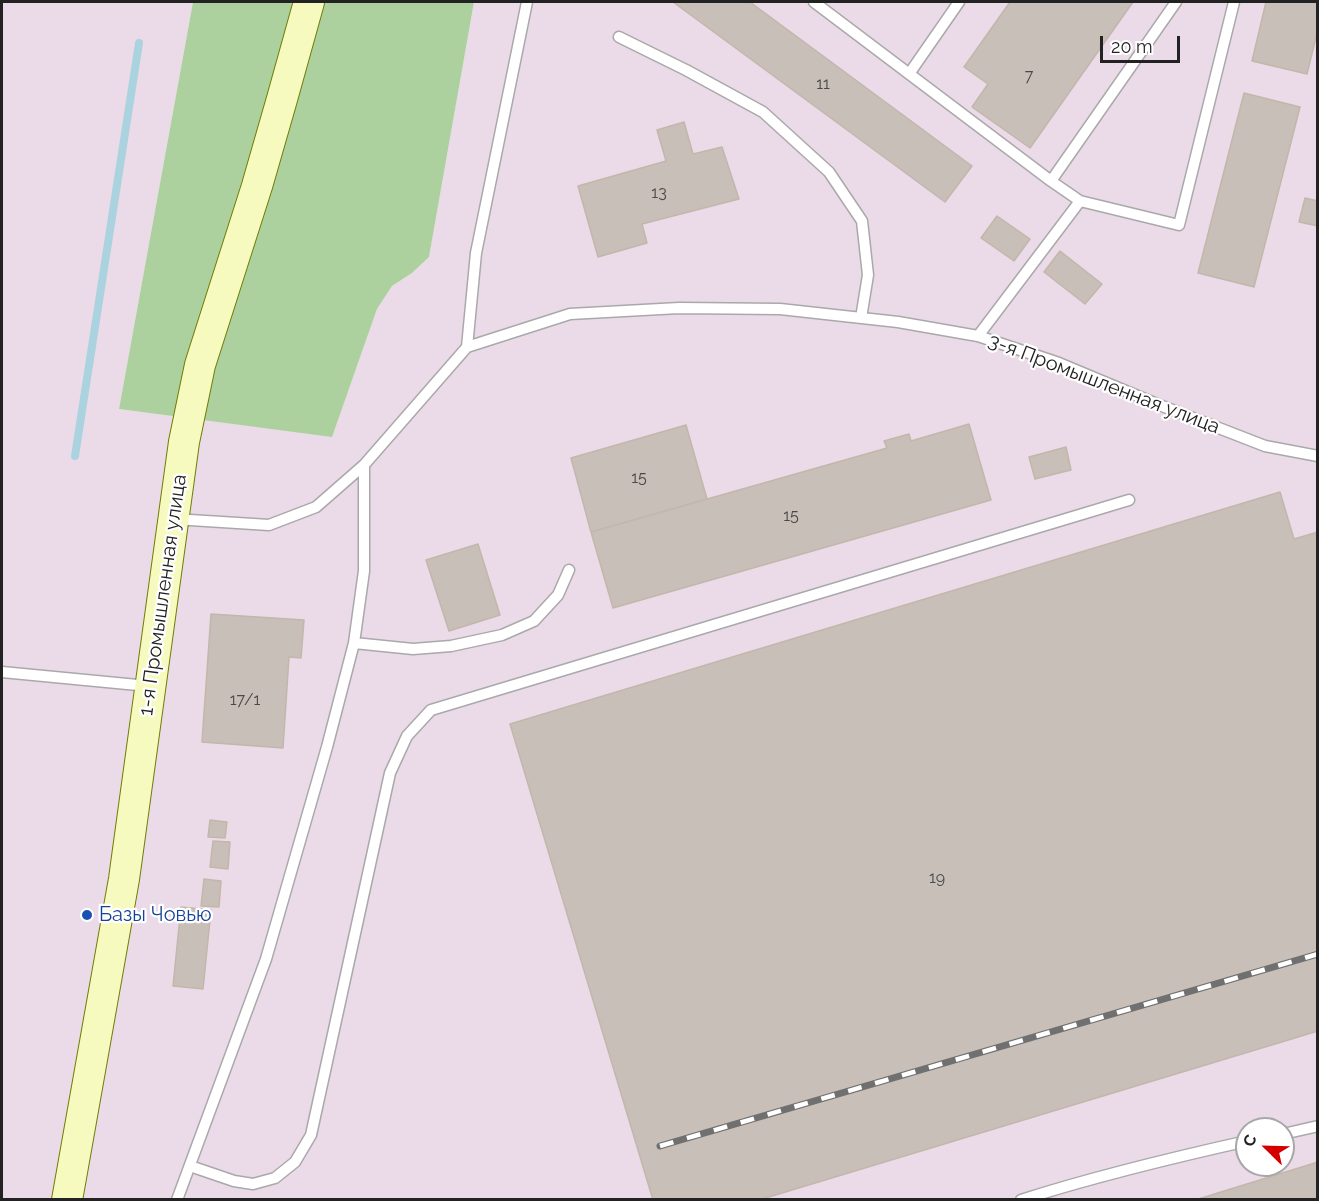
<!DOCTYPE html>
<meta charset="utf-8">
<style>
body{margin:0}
#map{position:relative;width:1319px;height:1201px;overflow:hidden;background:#f2efe9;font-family:Raleway,sans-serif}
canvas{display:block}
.frame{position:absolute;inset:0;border:3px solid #222;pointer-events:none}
.north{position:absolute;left:1235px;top:1117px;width:60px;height:60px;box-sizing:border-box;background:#fff;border:2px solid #a7a7a7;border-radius:50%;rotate:293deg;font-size:16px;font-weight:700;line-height:24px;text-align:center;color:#222}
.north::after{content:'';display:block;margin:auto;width:21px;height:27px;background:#d40000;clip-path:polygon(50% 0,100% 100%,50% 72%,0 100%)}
.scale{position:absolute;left:1100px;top:36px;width:80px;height:27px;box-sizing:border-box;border:3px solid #222;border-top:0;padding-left:8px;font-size:18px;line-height:21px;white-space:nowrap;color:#222;-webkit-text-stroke:4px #fff;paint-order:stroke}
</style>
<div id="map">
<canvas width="1319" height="1201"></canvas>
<div class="frame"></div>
<div class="north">С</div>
<div class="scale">20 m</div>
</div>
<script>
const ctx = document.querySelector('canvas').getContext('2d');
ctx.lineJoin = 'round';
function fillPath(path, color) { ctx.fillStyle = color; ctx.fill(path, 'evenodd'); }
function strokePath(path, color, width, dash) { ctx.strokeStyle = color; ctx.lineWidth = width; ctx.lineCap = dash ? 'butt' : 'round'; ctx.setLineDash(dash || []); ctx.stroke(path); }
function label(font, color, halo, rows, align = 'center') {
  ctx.font = font + ' Raleway,sans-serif'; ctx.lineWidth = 4.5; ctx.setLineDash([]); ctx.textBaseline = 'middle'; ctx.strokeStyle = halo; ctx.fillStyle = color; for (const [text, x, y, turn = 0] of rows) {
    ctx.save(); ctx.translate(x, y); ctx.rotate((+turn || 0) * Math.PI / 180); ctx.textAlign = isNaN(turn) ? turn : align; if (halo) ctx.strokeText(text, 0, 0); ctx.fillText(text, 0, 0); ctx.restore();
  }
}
fillPath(new Path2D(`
 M 2,2 L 193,2 L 119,409 L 332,436 L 377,309 L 392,286 L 412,273 L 429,257 L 474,2 L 1317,2 L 1317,1199 L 2,1200 ZM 1247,1129 L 1283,1129 L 1283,1165 L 1247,1165 Z`), '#ebdbe8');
fillPath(new Path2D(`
 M 193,2 L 474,2 L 429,257 L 412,273 L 392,286 L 377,309 L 332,437 L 119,409 Z`), '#add19e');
strokePath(new Path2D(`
 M 75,456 L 139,43`), '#aad3df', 8);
const building = new Path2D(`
 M 673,2 L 750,2 L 972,166 L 945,202 Z
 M 1010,2 L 1133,2 L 1030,148 L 972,107 L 988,84 L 964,67 Z
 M 1266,2 L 1318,2 L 1318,29 L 1307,74 L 1252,61 Z
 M 1244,93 L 1300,107 L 1254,287 L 1198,273 Z
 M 684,122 L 693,154 L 722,147 L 739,199 L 642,224 L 647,243 L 598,257 L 578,186 L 666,161 L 657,130 Z
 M 1305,198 L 1318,201 L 1318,226 L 1299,222 Z
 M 997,216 L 1030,239 L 1014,261 L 981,238 Z
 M 1060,251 L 1102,284 L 1085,304 L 1044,272 Z
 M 969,424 L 991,500 L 613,608 L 591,532 L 887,448 L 884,441 L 909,434 L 911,441 Z
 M 686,425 L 707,499 L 591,532 L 571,458 Z
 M 1066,447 L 1071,470 L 1035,479 L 1029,457 Z
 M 1280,492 L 1294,539 L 1318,532 L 1318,1031 L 759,1200 L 653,1200 L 510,724 Z
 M 478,544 L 500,615 L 449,631 L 426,560 Z
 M 211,614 L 304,620 L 301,658 L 289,657 L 283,748 L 202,742 Z
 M 210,820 L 227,822 L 225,838 L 208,837 Z
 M 213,841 L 230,842 L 228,869 L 210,867 Z
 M 204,879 L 221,881 L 219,907 L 201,906 Z
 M 181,907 L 211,910 L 203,989 L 173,986 Z
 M 1318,1162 L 1318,1200 L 1195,1200 Z`);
fillPath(building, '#c7bfb8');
strokePath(building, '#c4b6ab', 1.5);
const lane = new Path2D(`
 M 814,2 L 1051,181 L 1080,201 L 1179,225 L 1234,2
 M 619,37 L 686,70 L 763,112 L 829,172 L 862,221 L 868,275 L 861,318
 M 909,74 L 959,2
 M 1051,181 L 1176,2
 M 978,336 L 1080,201
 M 467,347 L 476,253 L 527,2
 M 174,519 L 269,525 L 316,507 L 364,465 L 467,347 L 570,314 L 679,308 L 780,309 L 898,322 L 978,336 L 1059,363 L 1157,404 L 1265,446 L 1318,456
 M 354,643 L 413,649 L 451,646 L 502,635 L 534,621 L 558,595 L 569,570
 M 2,672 L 148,686
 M 1283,1134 L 1318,1126
 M 190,1166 L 234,1181 L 253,1184 L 275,1178 L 295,1162 L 311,1135 L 390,773 L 407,736 L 431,710 L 1129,500
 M 177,1200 L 266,959 L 327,747 L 354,643 L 364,571 L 364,465
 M 1021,1200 C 1096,1176 1171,1158 1247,1141`);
const secondary = new Path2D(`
 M 67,1200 L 124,879 L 184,442 L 200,365 L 257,186 L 282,99 L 309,2`);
strokePath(lane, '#a9a9a9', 13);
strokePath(secondary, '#707d05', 32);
strokePath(lane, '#fff', 10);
strokePath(secondary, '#f7fabf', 30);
const rail = new Path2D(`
 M 660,1146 L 1318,954`);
strokePath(rail, '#707070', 7);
strokePath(rail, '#fff', 4.5, [14]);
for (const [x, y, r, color] of [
 [87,915,6,"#1a4fb4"]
]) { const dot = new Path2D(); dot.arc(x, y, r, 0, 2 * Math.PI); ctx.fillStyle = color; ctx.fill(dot); strokePath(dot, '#fff', 2); }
label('16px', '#4b4948', null, [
 ["7",1029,76],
 ["11",823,84],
 ["13",659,193],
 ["15",639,478],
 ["15",791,516],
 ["17/1",245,700],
 ["19",937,878]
]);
label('20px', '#222', '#fff', [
 ["3-я Промышленная улица",1104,384,21],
 ["1-я Промышленная улица",163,595,-82]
]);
label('20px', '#164399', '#fff', [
 ["Базы Човью",99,915]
], 'left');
</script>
